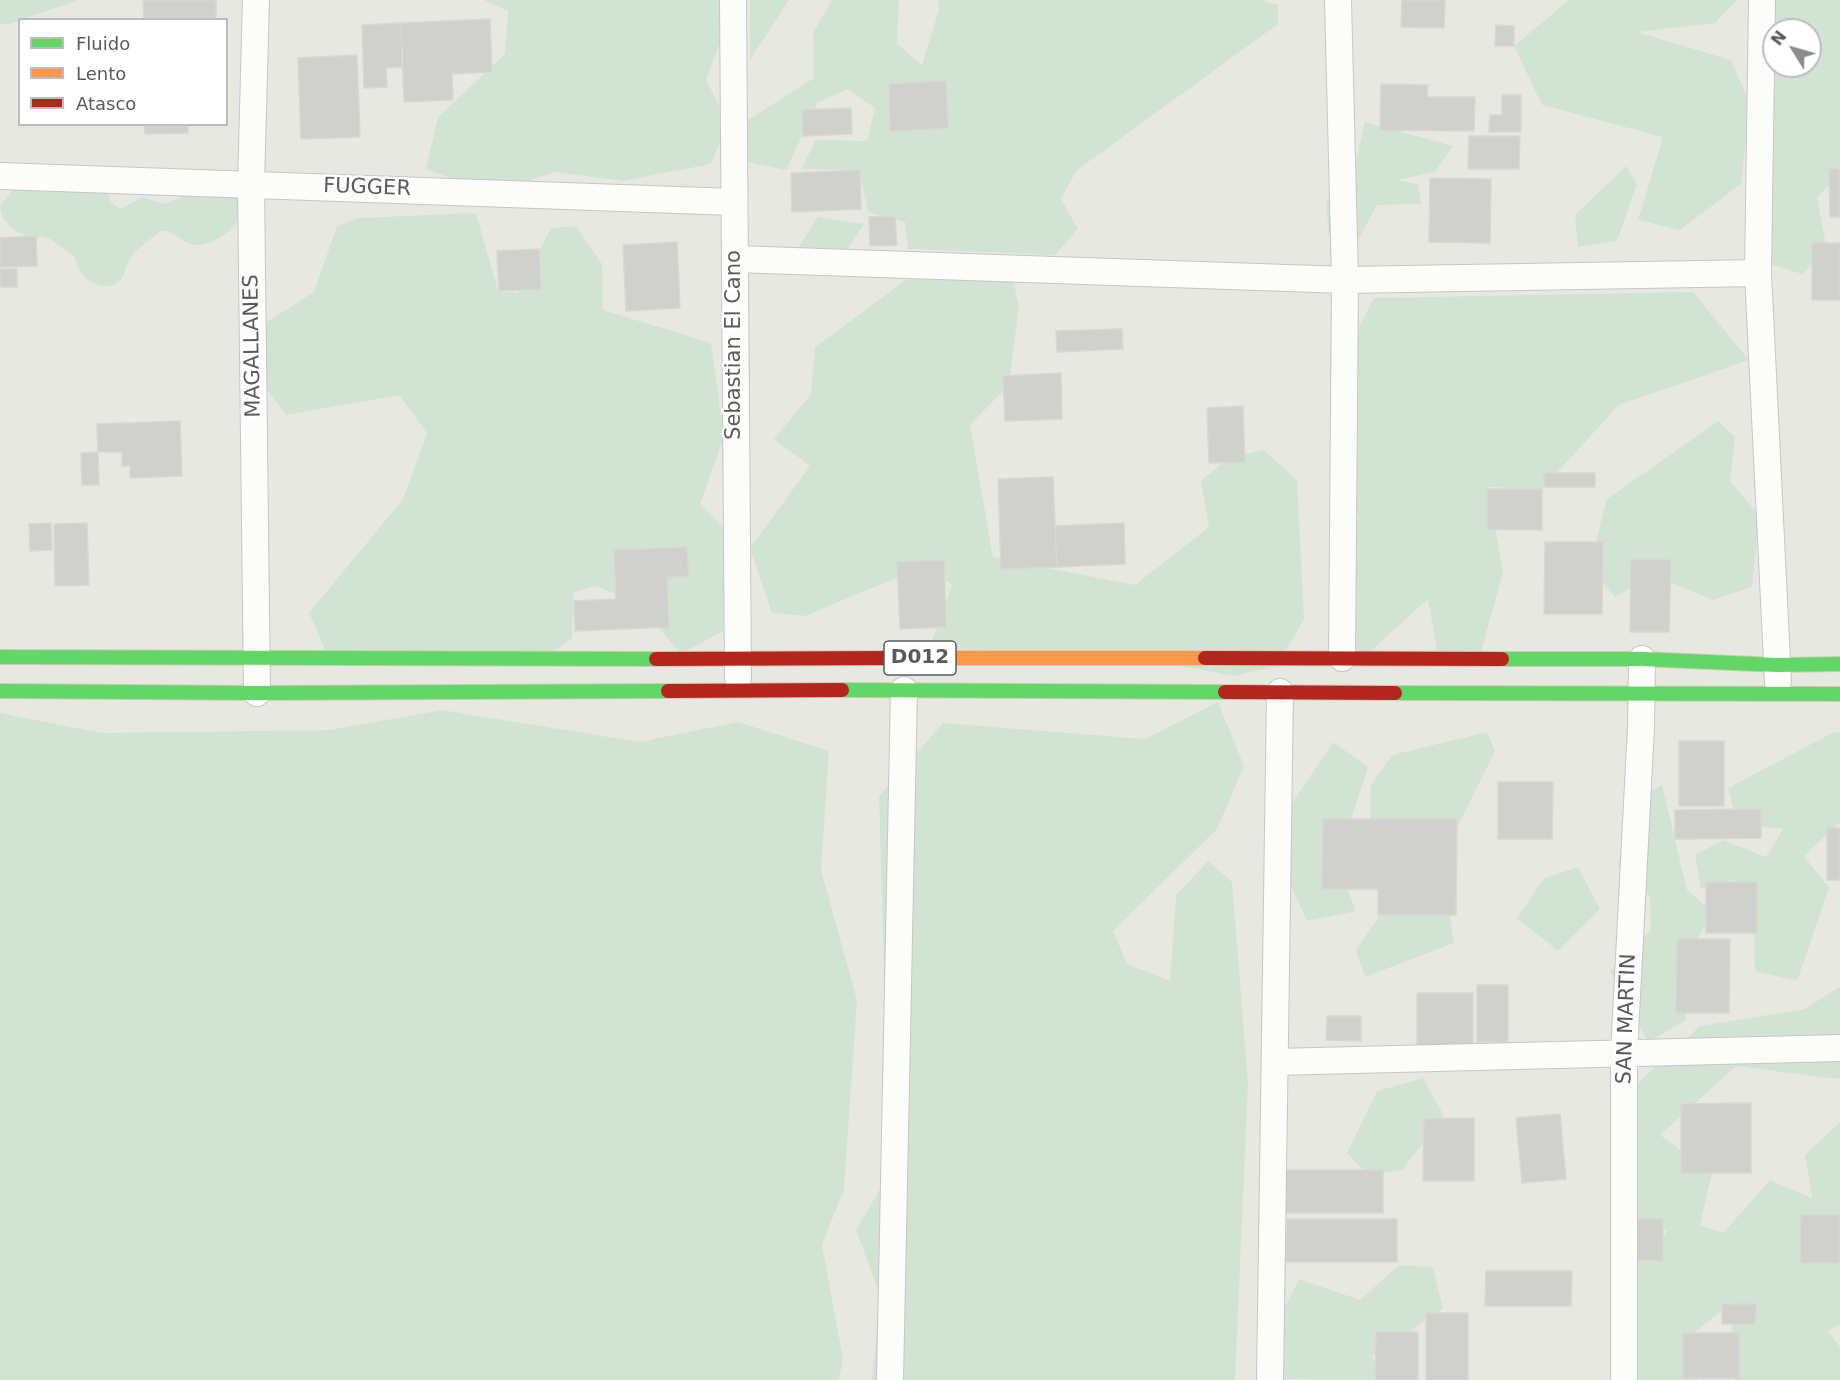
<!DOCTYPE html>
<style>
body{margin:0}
#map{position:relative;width:1840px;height:1380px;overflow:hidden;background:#e8e8e3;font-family:"DejaVu Sans",sans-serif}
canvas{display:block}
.legend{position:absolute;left:18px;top:18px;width:210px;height:108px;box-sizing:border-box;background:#fff;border:2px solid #bdbdbf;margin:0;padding:8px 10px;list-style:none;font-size:18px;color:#595a60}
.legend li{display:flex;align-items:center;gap:12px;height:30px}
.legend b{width:30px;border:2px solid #bdbdbf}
.north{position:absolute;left:1762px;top:18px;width:60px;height:60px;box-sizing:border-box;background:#fff;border:2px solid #bdbdbf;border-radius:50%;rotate:307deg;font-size:16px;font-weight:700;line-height:24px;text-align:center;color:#595a60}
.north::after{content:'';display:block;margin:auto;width:21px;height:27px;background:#8b8c8e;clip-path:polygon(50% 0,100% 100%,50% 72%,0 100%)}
</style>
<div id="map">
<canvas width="1840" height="1380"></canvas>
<ul class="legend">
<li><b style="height:8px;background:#63d668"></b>Fluido</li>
<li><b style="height:8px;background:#ff974d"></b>Lento</li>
<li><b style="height:8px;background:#b3261e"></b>Atasco</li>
</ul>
<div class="north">N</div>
</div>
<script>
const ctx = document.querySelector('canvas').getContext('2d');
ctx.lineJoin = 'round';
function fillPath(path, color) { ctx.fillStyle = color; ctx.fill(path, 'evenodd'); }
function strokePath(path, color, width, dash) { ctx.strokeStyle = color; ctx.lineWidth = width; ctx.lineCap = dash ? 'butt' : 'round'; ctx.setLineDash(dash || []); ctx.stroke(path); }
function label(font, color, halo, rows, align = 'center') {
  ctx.font = font + ' "DejaVu Sans",sans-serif'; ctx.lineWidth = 4.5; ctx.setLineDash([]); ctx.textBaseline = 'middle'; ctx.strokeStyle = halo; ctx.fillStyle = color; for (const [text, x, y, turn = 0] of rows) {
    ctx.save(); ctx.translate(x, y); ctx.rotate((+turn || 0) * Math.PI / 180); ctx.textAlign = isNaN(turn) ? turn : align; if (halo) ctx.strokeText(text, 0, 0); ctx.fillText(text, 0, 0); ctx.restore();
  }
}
fillPath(new Path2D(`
 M 0,0 L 78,0 L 7,25 L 0,23 Z
 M 484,0 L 736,0 L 706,80 L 728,122 L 711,164 L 623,181 L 555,172 L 490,193 L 426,169 L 438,117 L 505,54 L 508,11 Z
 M 750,0 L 789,0 L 750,60 Z
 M 832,0 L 899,0 L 897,44 L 922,65 L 939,9 L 938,0 L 1261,0 L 1278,5 L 1278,24 L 1077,170 L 1061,199 L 1078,229 L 1055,255 L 908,249 L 905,222 L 868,212 L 859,170 L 801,169 L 816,140 L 867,141 L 875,108 L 848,89 L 818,102 L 786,170 L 744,161 L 734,129 L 814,78 L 813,33 Z
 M 1569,0 L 1737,0 L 1715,23 L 1637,32 L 1731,60 L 1750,104 L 1741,184 L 1680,230 L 1638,220 L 1663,137 L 1542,105 L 1514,46 Z
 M 1764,0 L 1840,0 L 1840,173 L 1817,198 L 1827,250 L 1802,274 L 1770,264 ZM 1774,30 L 1810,30 L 1810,66 L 1774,66 Z
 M 1365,122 L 1453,146 L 1435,172 L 1397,180 L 1418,184 L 1421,204 L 1377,205 L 1356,244 L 1329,237 L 1326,201 L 1352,178 Z
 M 1626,166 L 1637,184 L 1617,241 L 1578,247 L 1575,215 Z
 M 14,189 L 107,192 L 111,202 L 121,209 L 142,197 L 165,204 L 197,190 L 243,197 C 241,204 241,215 238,220 C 230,234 206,249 190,244 C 177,240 177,231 161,231 C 150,240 134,249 128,263 C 124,271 125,277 117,283 C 103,292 85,281 78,268 C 76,263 76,258 73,255 C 71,253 68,252 65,250 C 55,244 46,231 33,239 C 17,233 0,223 0,205 Z
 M 476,213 L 498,291 L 518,293 L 551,228 L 576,226 L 602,264 L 603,310 L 711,343 L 724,437 L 700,504 L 733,537 L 734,625 L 681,654 L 637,603 L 596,586 L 574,592 L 572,638 L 538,663 L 327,654 L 309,613 L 403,499 L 427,433 L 399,395 L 286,415 L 257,376 L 257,328 L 314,292 L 337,226 L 359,218 Z
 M 818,217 L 864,224 L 833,271 L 796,251 Z
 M 1011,271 L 1019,306 L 1009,385 L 970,425 L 993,557 L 1135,585 L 1209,527 L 1201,481 L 1228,458 L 1264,450 L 1297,480 L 1304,619 L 1277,666 L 1234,676 L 1123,655 L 929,648 L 952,585 L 925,566 L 805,616 L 772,613 L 750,548 L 810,466 L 774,439 L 811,394 L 815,347 L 910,277 Z
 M 1693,292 L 1749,360 L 1619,405 L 1542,489 L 1488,487 L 1503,573 L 1478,662 L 1439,662 L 1428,599 L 1364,657 L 1330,610 L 1359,517 L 1337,473 L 1331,381 L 1374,298 Z
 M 1718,421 L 1735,437 L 1730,481 L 1759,515 L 1752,587 L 1713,600 L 1653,575 L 1615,597 L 1589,567 L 1607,499 Z
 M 1218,702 L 1244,766 L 1217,829 L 1113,931 L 1127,964 L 1170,981 L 1176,895 L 1208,861 L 1232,882 L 1248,1083 L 1235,1380 L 872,1380 L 880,1295 L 856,1230 L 882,1186 L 888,1111 L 879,796 L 943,723 L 1145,739 Z
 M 442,710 L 639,742 L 738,722 L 829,751 L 821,870 L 857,1000 L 844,1189 L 822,1245 L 843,1359 L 839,1380 L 0,1380 L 0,713 L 102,733 L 330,730 Z
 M 1487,732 L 1495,751 L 1453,836 L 1369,849 L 1371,785 L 1392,755 Z
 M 1834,732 L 1840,733 L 1840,822 L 1804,856 L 1829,888 L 1797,981 L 1755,971 L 1753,893 L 1734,879 L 1701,889 L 1695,855 L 1723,840 L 1766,857 L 1783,829 L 1737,824 L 1728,788 Z
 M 1333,742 L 1368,767 L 1337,862 L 1356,911 L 1307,921 L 1277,856 L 1280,821 Z
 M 1662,785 L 1687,890 L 1713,912 L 1681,966 L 1686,1020 L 1648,1042 L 1610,971 L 1651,930 L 1650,896 L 1618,866 L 1632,800 Z
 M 1578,867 L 1600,909 L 1558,951 L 1517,918 L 1544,878 Z
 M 1446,892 L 1454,943 L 1365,977 L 1356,950 L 1389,902 Z
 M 1840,987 L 1840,1077 L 1836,1079 L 1736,1066 L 1660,1135 L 1712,1173 L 1700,1225 L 1723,1233 L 1770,1180 L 1812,1198 L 1805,1155 L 1840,1122 L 1840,1324 L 1828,1331 L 1840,1347 L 1840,1380 L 1733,1380 L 1732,1303 L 1685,1339 L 1699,1380 L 1623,1380 L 1621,1259 L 1652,1262 L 1667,1230 L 1613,1220 L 1617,1102 L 1700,1026 L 1804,1009 Z
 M 1423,1078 L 1444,1116 L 1402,1170 L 1367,1174 L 1347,1153 L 1377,1091 Z
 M 1399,1265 L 1433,1267 L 1443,1309 L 1372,1356 L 1382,1380 L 1270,1379 L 1267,1343 L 1299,1279 L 1360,1300 Z`), '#d1e4d3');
const building = new Path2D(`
 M 143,0 L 216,0 L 216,20 L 144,20 Z
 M 1402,0 L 1445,0 L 1444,28 L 1401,27 Z
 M 490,19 L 492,72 L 452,74 L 453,100 L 404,102 L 401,23 Z
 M 401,23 L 402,67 L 386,68 L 387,87 L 364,88 L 362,25 Z
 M 1496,25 L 1514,26 L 1514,46 L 1495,46 Z
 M 357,55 L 360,137 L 301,139 L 298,58 Z
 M 946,81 L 948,128 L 890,131 L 889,84 Z
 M 1381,84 L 1428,85 L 1427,97 L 1475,97 L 1474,131 L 1380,130 Z
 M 1502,95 L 1521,95 L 1521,132 L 1489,132 L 1490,115 L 1502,115 Z
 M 851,108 L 852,134 L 803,136 L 802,110 Z
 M 144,124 L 188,124 L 188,133 L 145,134 Z
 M 1469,136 L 1520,136 L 1519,169 L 1468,169 Z
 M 1829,169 L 1840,169 L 1840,217 L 1830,217 Z
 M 860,170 L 861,209 L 792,212 L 791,173 Z
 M 1430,178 L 1491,179 L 1490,243 L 1429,242 Z
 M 895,216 L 897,245 L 870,246 L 869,217 Z
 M 36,236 L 37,266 L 0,267 L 0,238 Z
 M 677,242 L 680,308 L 626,311 L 623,245 Z
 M 1812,243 L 1840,243 L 1840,300 L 1812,300 Z
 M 539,249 L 541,289 L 499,291 L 497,251 Z
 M 0,269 L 17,269 L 17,287 L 0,287 Z
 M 1122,329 L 1123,349 L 1057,352 L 1056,331 Z
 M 1061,373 L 1062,419 L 1005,421 L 1003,376 Z
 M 1243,406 L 1245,462 L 1209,463 L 1207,408 Z
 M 180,421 L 182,476 L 130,478 L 130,466 L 122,466 L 122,452 L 98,452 L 97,424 Z
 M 98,452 L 99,485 L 82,485 L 81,453 Z
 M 1544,473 L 1595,473 L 1595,487 L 1544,487 Z
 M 1053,477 L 1057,567 L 1001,569 L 998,479 Z
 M 1487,489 L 1542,489 L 1542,530 L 1487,529 Z
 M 51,523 L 52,550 L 30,551 L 29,524 Z
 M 87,523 L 89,585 L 55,586 L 54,524 Z
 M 1124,523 L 1125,564 L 1057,567 L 1055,526 Z
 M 1545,542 L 1603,542 L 1602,614 L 1544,614 Z
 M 687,547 L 689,576 L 667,577 L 669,627 L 575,631 L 574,601 L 616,599 L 614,550 Z
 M 1631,559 L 1671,560 L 1669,632 L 1630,632 Z
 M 944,560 L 946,627 L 900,629 L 897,562 Z
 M 1679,741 L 1724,741 L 1724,806 L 1679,806 Z
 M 1498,782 L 1553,782 L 1552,839 L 1498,839 Z
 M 1761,809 L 1761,838 L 1675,839 L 1675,810 Z
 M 1323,819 L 1457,819 L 1456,915 L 1378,915 L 1378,889 L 1322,889 Z
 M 1827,828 L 1840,828 L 1840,880 L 1827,880 Z
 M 1706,882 L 1757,882 L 1757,933 L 1706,933 Z
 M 1677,939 L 1730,939 L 1729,1013 L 1676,1013 Z
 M 1477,985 L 1508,985 L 1508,1042 L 1477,1042 Z
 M 1417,993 L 1473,993 L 1473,1045 L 1417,1045 Z
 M 1327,1016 L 1361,1016 L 1361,1041 L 1326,1040 Z
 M 1751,1103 L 1751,1173 L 1681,1173 L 1681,1104 Z
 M 1560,1114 L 1566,1179 L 1522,1183 L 1516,1118 Z
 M 1474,1118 L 1474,1181 L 1423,1181 L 1424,1119 Z
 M 1285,1170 L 1383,1170 L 1383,1213 L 1285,1213 Z
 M 1801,1215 L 1840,1215 L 1840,1263 L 1800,1263 Z
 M 1287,1219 L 1397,1219 L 1397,1262 L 1286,1262 Z
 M 1629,1219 L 1663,1219 L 1663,1261 L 1629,1260 Z
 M 1486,1271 L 1572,1271 L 1571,1306 L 1485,1306 Z
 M 1722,1304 L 1756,1304 L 1755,1324 L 1722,1324 Z
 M 1426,1313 L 1468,1313 L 1468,1380 L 1426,1380 Z
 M 1376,1332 L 1418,1332 L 1418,1380 L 1375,1380 Z
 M 1683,1333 L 1739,1333 L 1739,1378 L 1683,1378 Z`);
fillPath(building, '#d0d0cc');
strokePath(building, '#d8d7d2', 1.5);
const street = new Path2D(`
 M 256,0 L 251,184 L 257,693
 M 733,0 L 738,678
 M 1338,0 L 1345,280 L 1342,658
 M 1762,0 L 1758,273 L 1778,682
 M 0,176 L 734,202
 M 735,259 L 1345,280 L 1758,273
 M 1275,1062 L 1840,1048
 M 890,1380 L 904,690
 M 1270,1380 L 1280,692
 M 1624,1380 L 1624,1053 L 1641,727 L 1642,659`);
const fast = new Path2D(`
 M 0,657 L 656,659
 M 1502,659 L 1642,659 L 1777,665 L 1840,664
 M 842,690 L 1225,692
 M 0,691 L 257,693 L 668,691
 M 1395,693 L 1840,694`);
const slow = new Path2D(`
 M 897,658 L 1205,658`);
const jam = new Path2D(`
 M 1205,658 L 1502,659
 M 656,659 L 897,658
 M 668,691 L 842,690
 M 1225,692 L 1395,693`);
strokePath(street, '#c6c6c5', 28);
strokePath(fast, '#ceceb2', 16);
strokePath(slow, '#ceceb2', 16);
strokePath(jam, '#ceceb2', 16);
strokePath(street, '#fcfcfb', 26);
strokePath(fast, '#63d668', 14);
strokePath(slow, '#ff974d', 14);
strokePath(jam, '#b3261e', 14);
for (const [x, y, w] of [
 [920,658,72]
]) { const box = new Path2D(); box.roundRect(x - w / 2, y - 17, w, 34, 4.5); ctx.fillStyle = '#fff'; ctx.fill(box); strokePath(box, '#595a60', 1.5); }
label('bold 20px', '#595a60', null, [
 ["D012",920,658]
]);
label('21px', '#595a60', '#fff', [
 ["FUGGER",367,188,2],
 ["Sebastian El Cano",735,345,-90],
 ["MAGALLANES",253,346,-91],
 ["SAN MARTIN",1627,1019,-88]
]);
</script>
